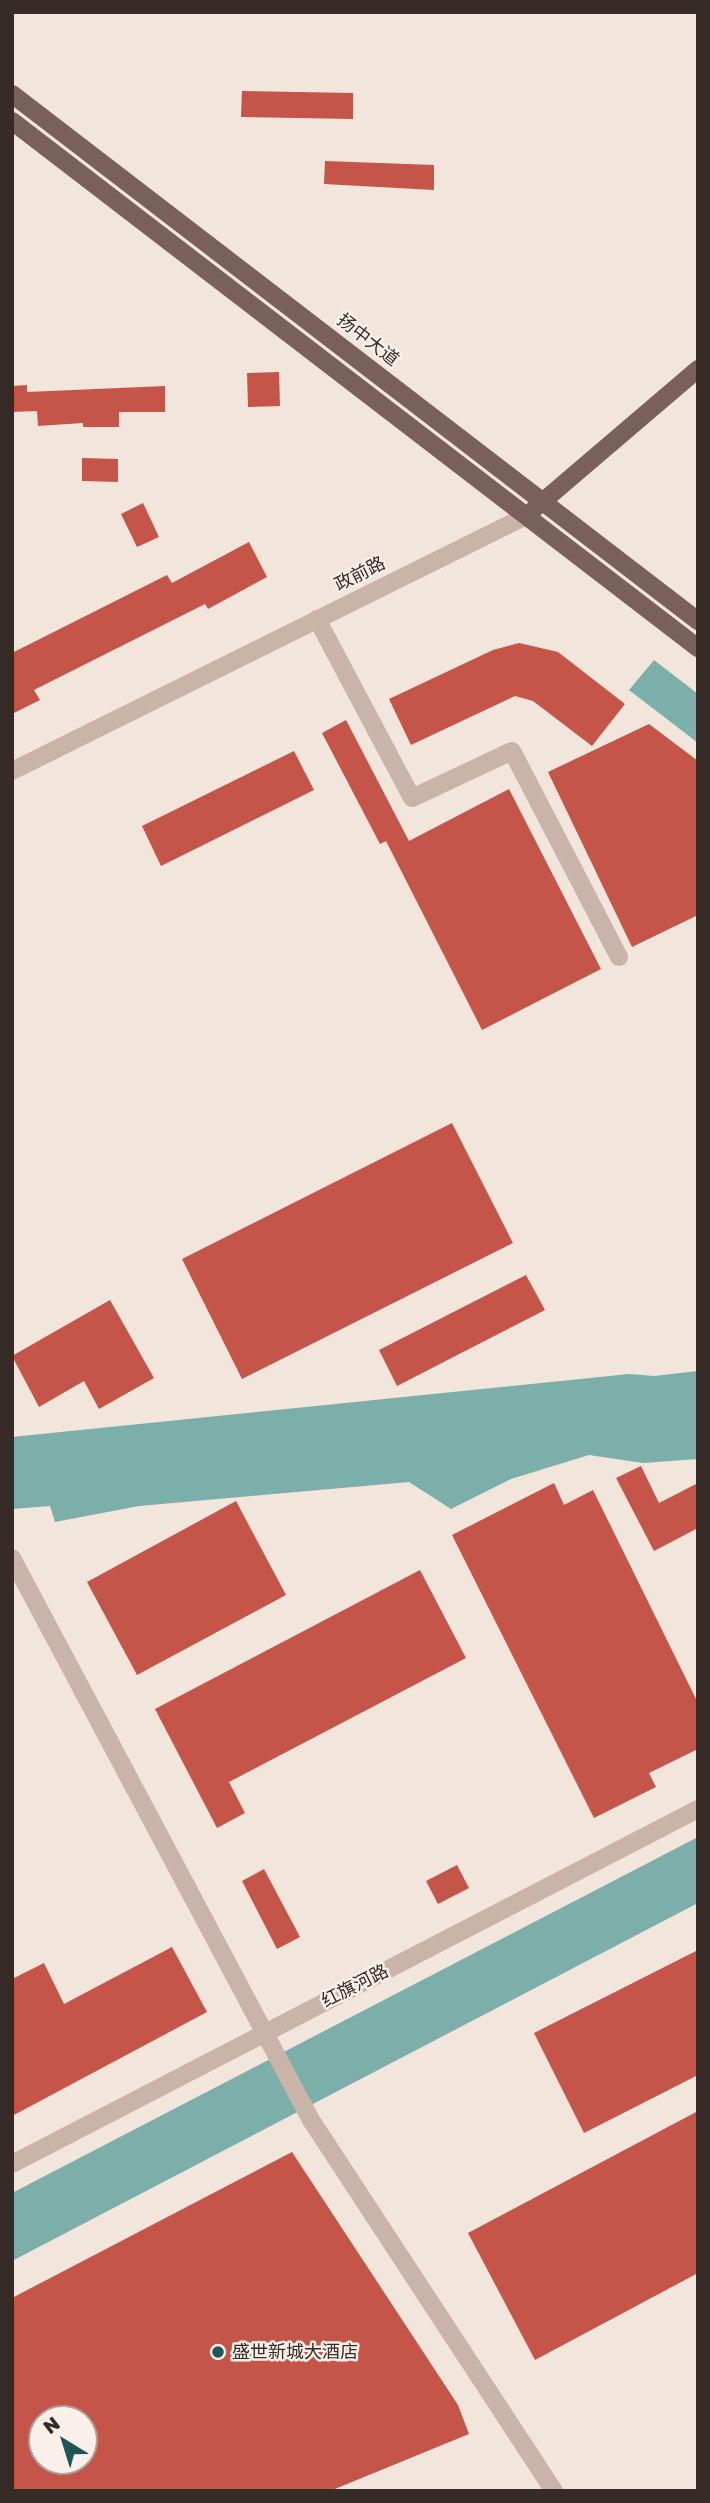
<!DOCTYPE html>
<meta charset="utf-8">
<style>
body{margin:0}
#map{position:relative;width:710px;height:2503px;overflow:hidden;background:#f2e5dc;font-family:"Golos Text",sans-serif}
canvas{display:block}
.frame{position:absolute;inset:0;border:14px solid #372b28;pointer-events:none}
.north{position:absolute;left:28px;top:2405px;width:70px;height:70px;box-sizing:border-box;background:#f9f0e9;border:2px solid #aba19c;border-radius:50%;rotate:322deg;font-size:19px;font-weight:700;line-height:28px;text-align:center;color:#372b28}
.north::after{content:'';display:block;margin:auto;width:24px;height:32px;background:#1e5854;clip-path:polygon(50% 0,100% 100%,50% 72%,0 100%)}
</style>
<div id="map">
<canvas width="710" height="2503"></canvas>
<div class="frame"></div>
<div class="north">N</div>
</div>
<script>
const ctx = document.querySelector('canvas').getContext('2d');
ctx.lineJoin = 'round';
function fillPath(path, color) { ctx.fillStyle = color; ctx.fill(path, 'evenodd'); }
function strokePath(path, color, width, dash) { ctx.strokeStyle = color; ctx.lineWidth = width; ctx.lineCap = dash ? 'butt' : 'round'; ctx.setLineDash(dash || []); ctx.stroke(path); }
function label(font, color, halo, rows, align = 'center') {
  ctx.font = font + ' "Golos Text","Noto Sans SC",sans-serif'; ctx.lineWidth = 5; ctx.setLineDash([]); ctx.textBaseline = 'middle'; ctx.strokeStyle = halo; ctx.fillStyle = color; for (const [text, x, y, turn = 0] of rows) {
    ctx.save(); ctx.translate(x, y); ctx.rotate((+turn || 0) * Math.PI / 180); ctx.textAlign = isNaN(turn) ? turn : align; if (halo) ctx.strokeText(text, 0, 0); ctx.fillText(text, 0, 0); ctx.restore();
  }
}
fillPath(new Path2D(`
 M 654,660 L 698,694 L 698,743 L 629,690 Z
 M 698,1371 L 698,1459 L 643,1463 L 589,1455 L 511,1479 L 451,1509 L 409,1482 L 139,1506 L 55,1522 L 50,1506 L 12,1509 L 12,1437 L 629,1374 L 654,1376 Z
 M 698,1837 L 698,1903 L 12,2261 L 12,2193 Z`), '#7cafaa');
fillPath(new Path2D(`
 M 242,91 L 353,93 L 353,119 L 241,117 Z
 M 325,161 L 434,165 L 434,190 L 324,184 Z
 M 279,372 L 280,406 L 248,407 L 247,373 Z
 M 27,385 L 27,392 L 165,386 L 165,412 L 119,412 L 119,427 L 83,427 L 83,423 L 38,426 L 37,411 L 12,412 L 12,386 Z
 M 82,458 L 118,459 L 118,482 L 82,481 Z
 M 143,503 L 159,537 L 137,547 L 121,514 Z
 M 249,542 L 267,577 L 208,609 L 205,604 L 34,690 L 40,700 L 12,714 L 12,653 L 167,575 L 172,583 Z
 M 519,643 L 558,652 L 625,704 L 592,746 L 533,701 L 515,696 L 411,745 L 389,699 L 493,650 Z
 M 346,720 L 409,841 L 509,789 L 601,969 L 482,1030 L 386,841 L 380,844 L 322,733 Z
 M 649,724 L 698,761 L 698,915 L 632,947 L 548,772 Z
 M 294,751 L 314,790 L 161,866 L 142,826 Z
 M 452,1123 L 513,1243 L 242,1379 L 182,1259 Z
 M 526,1275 L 545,1310 L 397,1386 L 379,1350 Z
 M 110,1300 L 154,1378 L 99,1409 L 84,1381 L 39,1407 L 12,1356 Z
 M 641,1466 L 659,1503 L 698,1483 L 698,1528 L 654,1551 L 616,1478 Z
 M 554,1483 L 564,1505 L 593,1490 L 698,1703 L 698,1749 L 649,1773 L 656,1787 L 594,1818 L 452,1535 Z
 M 236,1501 L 286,1595 L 137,1675 L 87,1582 Z
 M 420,1570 L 466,1658 L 229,1782 L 245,1813 L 217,1828 L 155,1709 Z
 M 457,1865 L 469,1888 L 438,1904 L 426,1881 Z
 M 264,1869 L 300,1937 L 277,1949 L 242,1881 Z
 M 172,1947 L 207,2012 L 12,2116 L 12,1979 L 44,1963 L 64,2004 Z
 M 698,1950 L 698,2075 L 584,2133 L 534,2033 Z
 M 698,2111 L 698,2273 L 535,2360 L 468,2233 Z
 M 292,2152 L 458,2405 L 469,2434 L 330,2491 L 12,2491 L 12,2298 ZM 42,2419 L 84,2419 L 84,2461 L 42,2461 Z`), '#c45548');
strokePath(new Path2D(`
 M 317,619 L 412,798 L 512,751 L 619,957
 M 12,771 L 526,516
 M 12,1558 L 311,2120 L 554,2491
 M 12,2164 L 698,1809`), '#cab3a8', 18);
strokePath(new Path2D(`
 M 12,94 L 698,621
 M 12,121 L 698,648
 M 534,509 L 698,369`), '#79605a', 18);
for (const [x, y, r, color] of [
 [218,2352,7,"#1e5854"]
]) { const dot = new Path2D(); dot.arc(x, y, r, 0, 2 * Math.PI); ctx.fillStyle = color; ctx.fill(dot); strokePath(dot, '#f9f0e9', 2.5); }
label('18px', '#372b28', '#f9f0e9', [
 ["扬中大道",368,340,38],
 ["政前路",360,574,-27],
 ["红旗河路",355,1986,-27]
]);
label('18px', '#372b28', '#f9f0e9', [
 ["盛世新城大酒店",232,2352]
], 'left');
</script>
